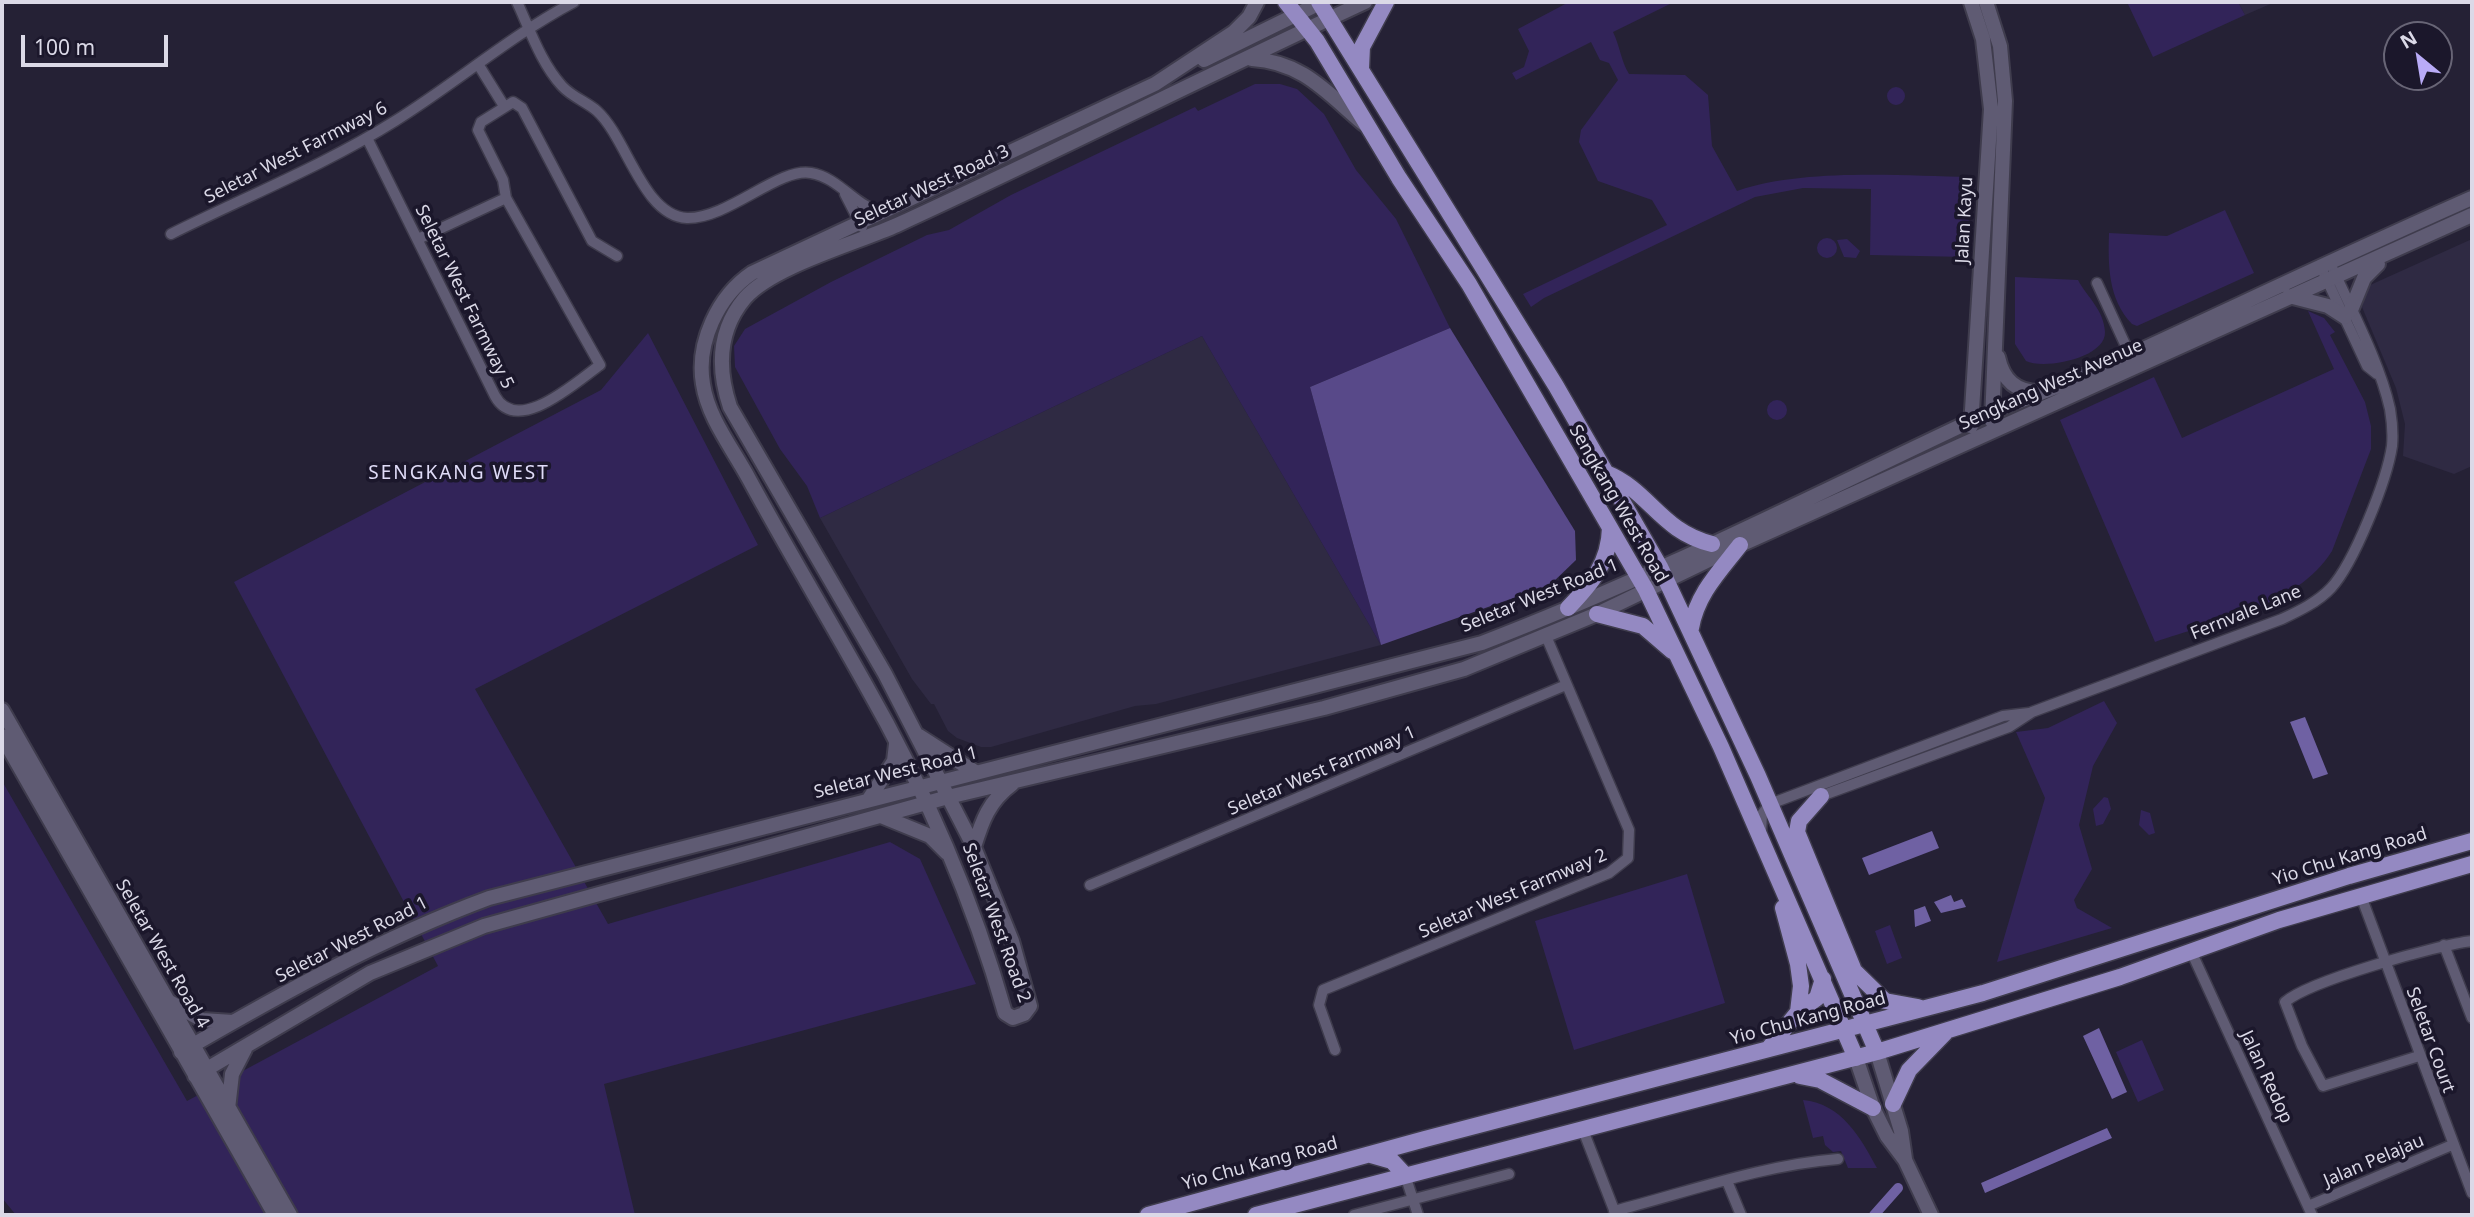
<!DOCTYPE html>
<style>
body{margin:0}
#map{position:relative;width:2474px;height:1217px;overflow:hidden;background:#252135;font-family:"Noto Sans",sans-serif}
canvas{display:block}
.frame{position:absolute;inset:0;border:4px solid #dbd9e7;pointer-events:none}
.north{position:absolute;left:2383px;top:21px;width:70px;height:70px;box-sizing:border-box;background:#1b172b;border:2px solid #686576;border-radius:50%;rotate:330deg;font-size:19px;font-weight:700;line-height:28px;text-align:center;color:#dbd9e7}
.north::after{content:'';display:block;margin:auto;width:24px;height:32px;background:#b9abf7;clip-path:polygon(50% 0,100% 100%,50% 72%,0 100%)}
.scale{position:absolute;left:21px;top:35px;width:147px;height:32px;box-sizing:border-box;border:4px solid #dbd9e7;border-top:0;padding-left:9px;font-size:21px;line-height:24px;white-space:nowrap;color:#dbd9e7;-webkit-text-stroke:5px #1b172b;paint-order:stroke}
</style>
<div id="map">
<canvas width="2474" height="1217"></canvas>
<div class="frame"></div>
<div class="north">N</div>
<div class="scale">100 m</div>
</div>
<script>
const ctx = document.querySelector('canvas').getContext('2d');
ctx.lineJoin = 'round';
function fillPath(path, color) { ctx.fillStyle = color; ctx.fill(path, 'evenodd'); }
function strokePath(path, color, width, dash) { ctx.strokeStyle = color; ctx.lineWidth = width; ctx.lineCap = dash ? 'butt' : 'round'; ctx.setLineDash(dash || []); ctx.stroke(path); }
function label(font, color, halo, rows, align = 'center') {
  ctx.font = font + ' "Noto Sans",sans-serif'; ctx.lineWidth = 7; ctx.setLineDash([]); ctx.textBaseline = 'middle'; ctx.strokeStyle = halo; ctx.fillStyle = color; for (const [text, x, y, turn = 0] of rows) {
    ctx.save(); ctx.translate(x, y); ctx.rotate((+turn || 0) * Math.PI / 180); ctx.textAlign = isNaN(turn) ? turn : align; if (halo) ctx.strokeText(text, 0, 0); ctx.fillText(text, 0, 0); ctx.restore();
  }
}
fillPath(new Path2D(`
 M 2238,2 L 2275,2 L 2245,15 Z
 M 2472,239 L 2472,466 L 2454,474 L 2403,456 L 2405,424 L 2396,388 L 2362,307 L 2368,286 Z
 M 1202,336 L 1381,645 L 1156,704 L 1135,706 L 991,747 L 981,747 L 957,738 L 948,731 L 934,704 L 931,704 L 912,679 L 820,518 Z`), '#2f2a43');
fillPath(new Path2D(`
 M 1569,2 L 1674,2 L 1613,32 C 1620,46 1621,61 1629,74 L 1685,75 L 1708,95 L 1712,146 L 1737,191 C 1804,168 1901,176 1971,177 L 1967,257 L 1870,255 L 1871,189 L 1803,188 L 1755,197 L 1544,298 L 1531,307 L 1523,294 L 1667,225 L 1652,200 L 1598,181 L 1579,142 L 1581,130 L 1618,80 L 1609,63 L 1600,60 L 1591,42 L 1516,80 L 1512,73 L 1524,67 L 1529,51 L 1518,29 Z
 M 2127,2 L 2238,2 L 2245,15 L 2153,57 Z
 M 1255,84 L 1280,84 L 1297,89 L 1324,114 L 1356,170 L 1396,219 L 1450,328 L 1310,387 L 1381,645 L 1202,336 L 820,518 L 807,486 L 780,449 L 735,367 L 734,346 L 745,329 L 831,282 L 927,235 L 949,230 L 1011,195 L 1195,107 L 1198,111 Z
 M1887 96a9 9 0 1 1 18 0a9 9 0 1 1-18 0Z
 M 2225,210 L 2254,273 L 2137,326 L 2132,324 C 2108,299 2108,265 2109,233 L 2167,236 Z
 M1817 248a10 10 0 1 1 20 0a10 10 0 1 1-20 0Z
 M 1847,239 L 1860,251 L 1856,258 L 1844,257 L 1837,240 Z
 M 2015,277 L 2078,280 C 2087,297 2104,310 2105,332 C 2106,358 2044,370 2026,361 L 2015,344 Z
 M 2308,311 L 2324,318 L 2335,332 L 2330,335 L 2365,402 L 2371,426 L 2371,449 L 2332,551 C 2296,608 2214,621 2155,642 L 2060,420 L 2154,377 L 2182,438 L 2334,369 Z
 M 648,333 L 758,545 L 475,689 L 608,924 L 890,842 L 920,859 L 976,984 L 604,1084 L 635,1215 L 16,1215 L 2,1198 L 2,781 L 187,1101 L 438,966 L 234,582 L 601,390 Z
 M1767 410a10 10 0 1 1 20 0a10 10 0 1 1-20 0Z
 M 2104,701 L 2117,723 L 2093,766 L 2079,825 L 2092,869 L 2074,900 L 2077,908 L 2112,928 L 1997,962 L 2045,798 L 2016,732 L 2048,728 Z
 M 2104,797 L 2108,798 L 2111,809 L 2103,824 L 2096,826 L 2093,809 Z
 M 2141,810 L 2150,813 L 2155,833 L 2149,835 L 2139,825 Z
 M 1687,874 L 1725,1003 L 1574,1050 L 1535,921 Z
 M 1890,925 L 1902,958 L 1887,964 L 1875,931 Z
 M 2142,1040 L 2164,1090 L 2138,1102 L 2116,1052 Z
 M 1803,1100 C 1842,1104 1860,1137 1877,1168 L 1848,1168 L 1841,1151 L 1833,1152 L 1825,1145 L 1823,1136 L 1813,1138 Z`), '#322459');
fillPath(new Path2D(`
 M 1450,328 L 1575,531 L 1576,560 L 1550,585 L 1381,645 L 1310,387 Z`), '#584989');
fillPath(new Path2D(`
 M 2305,717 L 2328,774 L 2313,779 L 2290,722 Z
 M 1932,831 L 1939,848 L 1869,875 L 1862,858 Z
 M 1951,895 L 1954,902 L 1962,899 L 1966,907 L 1941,913 L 1934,902 Z
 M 1925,906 L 1931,921 L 1915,927 L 1914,910 Z
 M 2099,1028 L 2127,1092 L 2112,1099 L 2083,1036 Z
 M 2107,1128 L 2112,1138 L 1985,1193 L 1981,1183 Z`), '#6f61a3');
strokePath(new Path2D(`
 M 1874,1215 L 1898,1188`), '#6f61a3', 10);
const street = new Path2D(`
 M 517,2 C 530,30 541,63 562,86 C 572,97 587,102 597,111 C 627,138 643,216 687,218 C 728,219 779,167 811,173 C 839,178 852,203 879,212
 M 478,64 L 504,106
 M 367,138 L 495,396 C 517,436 575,383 600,365 L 506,198 L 503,180 L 478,130 L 481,122 L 513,102 L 522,108 L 592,241 L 617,256
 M 845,194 L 862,227
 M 171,234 C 245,197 325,165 395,121 C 456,83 510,36 574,2
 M 418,239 L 506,198
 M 2320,265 L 2367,366 L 2377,374
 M 2097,283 L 2130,355
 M 1821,796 L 2009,727 L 2032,712 L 2282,619 C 2299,611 2318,602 2331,588 C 2354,563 2387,480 2392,446 C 2393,435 2392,421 2390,409 C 2380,364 2353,313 2334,271
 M 1761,833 L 1762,814 L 1770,804 L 2003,716 L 2029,713
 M 1090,885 L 1566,685
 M 2361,896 L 2472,1193
 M 2444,945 L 2472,1018
 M 2191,951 L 2312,1215
 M 1335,1050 L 1319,1005 L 1323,990 L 1609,873 L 1628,858 L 1629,830 L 1546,636
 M 2419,1056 L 2323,1086 L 2302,1046 L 2285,1002 C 2309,981 2437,945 2472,941
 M 1583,1130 L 1616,1215
 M 1405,1175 L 1418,1215
 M 1727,1181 L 1741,1215
 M 2308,1206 L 2452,1145
 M 1614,1211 C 1688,1192 1762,1165 1838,1159
 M 1354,1215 L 1509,1174`);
const secondary = new Path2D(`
 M 1257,2 L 1249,17 L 1234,32 L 1155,84 L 752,273 C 718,296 696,343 703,384 C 708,418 733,449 749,479 C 786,547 826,614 864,682 C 924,787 972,896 1005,1013 L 1013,1018 L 1024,1014 L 1030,1006 L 1012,941 L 974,847 L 885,674 L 730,407 C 717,368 718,330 745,298 C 773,266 857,243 897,225 C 1054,153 1208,75 1365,2
 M 1971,2 L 1983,39 L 1991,109 L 1971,426
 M 1986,2 L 2000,46 L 2005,101 L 1992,421
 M 1252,59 C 1303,62 1327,93 1364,124
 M 1204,60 L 1322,2
 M 2289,296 L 2328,306 L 2345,317
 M 2351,310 L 2364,278 L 2378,264
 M 1998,357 C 2003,380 2016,392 2039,392
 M 2,710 L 290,1215
 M 2,736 L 275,1215
 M 919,736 L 975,772
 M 869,799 L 894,761 L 896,744
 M 881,816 L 930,836 L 947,853
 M 974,847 C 982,821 989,801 1012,784
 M 168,1001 L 202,1020 L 233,1022
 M 181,1052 C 281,994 381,938 489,898 L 1482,643 C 1649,579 1808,498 1969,422 C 2012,402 2057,388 2100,369 C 2225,312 2347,253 2472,198
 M 1877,1052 L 1901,1131 L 1905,1159
 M 1856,1058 L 1873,1108 L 1887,1136 L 1905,1160 L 1931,1215
 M 195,1076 L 370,973 L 484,926 L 948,797 L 1324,708 L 1464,669 L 1597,614 L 1740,545 L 2472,215
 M 228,1109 L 232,1074 L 245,1049`);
const primary = new Path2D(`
 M 1286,2 L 1317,41 L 1399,178 L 1469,284 L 1646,590 L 1721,747 L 1856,1058
 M 1319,2 L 1556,386 L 1660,567 L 1758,776 L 1877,1052
 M 1361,69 L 1362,47 L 1386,2
 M 1606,473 C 1650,491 1660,531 1712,544
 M 1568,608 C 1592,583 1609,563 1610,528
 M 1597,614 L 1643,626 L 1672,651
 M 1691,628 C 1697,594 1719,572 1740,545
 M 1821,796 L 1799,821 L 1797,832 L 1853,968
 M 1783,908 L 1798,964 L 1801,986 L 1798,1012
 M 1845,962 L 1885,1001 L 1918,1007
 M 1769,1048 L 1798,1012 L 1817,998 L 1823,979
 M 1800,1076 L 1820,1080 L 1873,1108
 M 1893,1104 L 1909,1070 L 1945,1033
 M 1371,1155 L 1392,1161 L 1405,1175
 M 1148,1215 L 1425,1139 L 1983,993 L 2349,876 L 2472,841
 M 1256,1215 L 1877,1052 L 2120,977 L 2279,920 L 2472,864`);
strokePath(street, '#3f3c4d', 13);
strokePath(secondary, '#3f3c4d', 18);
strokePath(primary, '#3f3c4d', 19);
strokePath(street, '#5f5b73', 10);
strokePath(secondary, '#5f5b73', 14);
strokePath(primary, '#9489c2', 16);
label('18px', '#dbd9e7', '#1b172b', [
 ["Seletar West Farmway 6",296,153,-27],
 ["Seletar West Road 3",932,186,-25],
 ["Jalan Kayu",1965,220,-87],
 ["Seletar West Farmway 5",464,297,64],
 ["Sengkang West Avenue",2051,385,-24],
 ["Sengkang West Road",1618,504,60],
 ["Seletar West Road 1",1540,596,-22],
 ["Fernvale Lane",2246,613,-22],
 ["Seletar West Farmway 1",1322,771,-23],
 ["Seletar West Road 1",896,773,-14],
 ["Yio Chu Kang Road",2350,857,-17],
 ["Seletar West Farmway 2",1513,894,-23],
 ["Seletar West Road 2",996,923,70],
 ["Seletar West Road 1",352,940,-27],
 ["Seletar West Road 4",162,954,60],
 ["Yio Chu Kang Road",1808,1019,-15],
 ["Seletar Court",2430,1040,70],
 ["Jalan Redop",2266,1077,65],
 ["Jalan Pelajau",2374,1161,-23],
 ["Yio Chu Kang Road",1260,1164,-15]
]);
ctx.letterSpacing = '2px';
label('19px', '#e0dcf8', '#1b172b', [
 ["SENGKANG WEST",459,474]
]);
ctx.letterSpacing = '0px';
</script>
